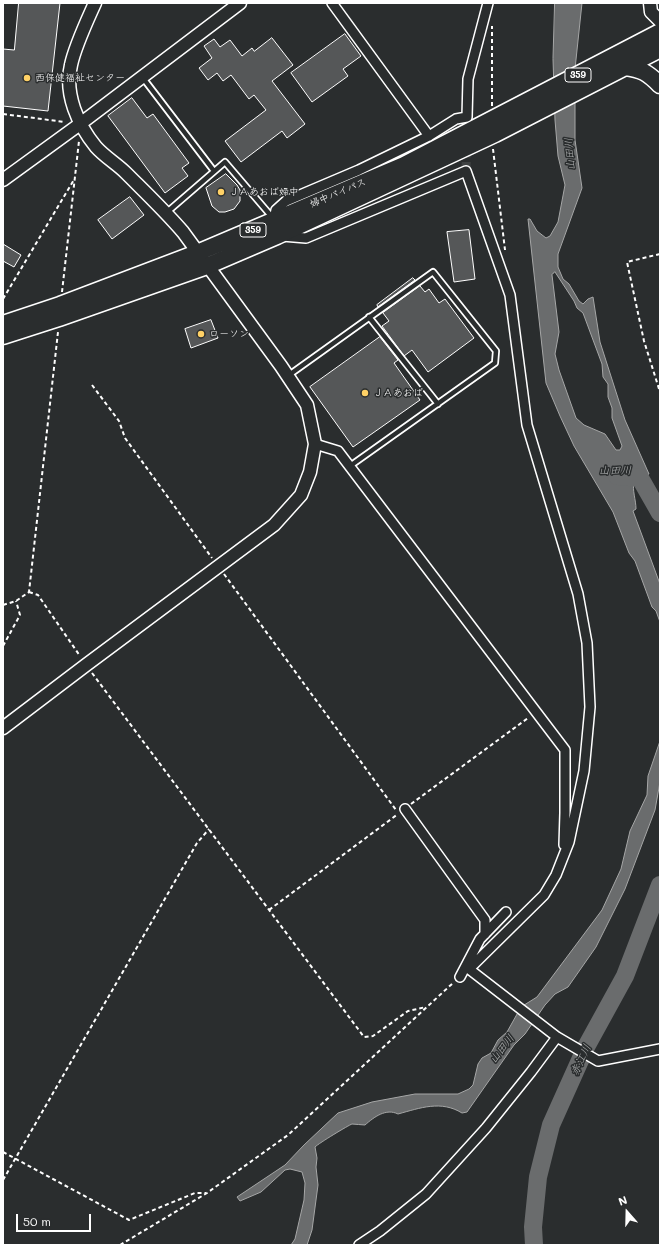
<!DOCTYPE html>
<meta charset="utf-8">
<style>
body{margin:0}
#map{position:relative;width:663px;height:1248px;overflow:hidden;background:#2a2d2e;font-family:Mali,sans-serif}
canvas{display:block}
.frame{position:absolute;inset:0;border:4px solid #fff;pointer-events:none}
.north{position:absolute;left:607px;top:1192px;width:40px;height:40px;-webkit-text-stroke:3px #2a2d2e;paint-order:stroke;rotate:340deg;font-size:11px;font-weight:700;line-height:16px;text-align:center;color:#fff}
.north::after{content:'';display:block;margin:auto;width:14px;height:18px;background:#fff;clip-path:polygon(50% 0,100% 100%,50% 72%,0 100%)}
.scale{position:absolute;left:16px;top:1214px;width:75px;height:18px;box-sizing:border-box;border:2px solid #fff;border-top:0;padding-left:5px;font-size:12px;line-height:14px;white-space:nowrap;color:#fff;-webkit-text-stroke:3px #2a2d2e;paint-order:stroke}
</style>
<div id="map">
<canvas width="663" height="1248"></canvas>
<div class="frame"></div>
<div class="north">N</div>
<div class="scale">50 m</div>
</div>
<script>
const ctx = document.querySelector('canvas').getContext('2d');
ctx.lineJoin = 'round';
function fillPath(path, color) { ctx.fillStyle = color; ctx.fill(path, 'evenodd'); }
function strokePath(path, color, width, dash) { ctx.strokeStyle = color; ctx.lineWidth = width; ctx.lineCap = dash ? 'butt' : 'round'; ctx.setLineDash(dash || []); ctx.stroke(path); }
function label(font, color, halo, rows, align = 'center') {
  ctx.font = font + ' Mali,"Klee One",sans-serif'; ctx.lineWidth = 3; ctx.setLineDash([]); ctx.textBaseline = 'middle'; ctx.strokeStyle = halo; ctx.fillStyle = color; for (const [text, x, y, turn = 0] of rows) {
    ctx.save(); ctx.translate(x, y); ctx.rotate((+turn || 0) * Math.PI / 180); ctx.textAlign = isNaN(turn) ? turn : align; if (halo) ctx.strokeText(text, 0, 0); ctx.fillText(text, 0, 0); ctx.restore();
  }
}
const water = new Path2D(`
 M 555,3 L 582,3 L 575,69 L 575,140 L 582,188 L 558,254 L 558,267 L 563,279 L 569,284 L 579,301 L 583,304 L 588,299 L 593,297 L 600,342 L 625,420 L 649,474 L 634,482 C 632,490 636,500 636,509 L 633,511 L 660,584 L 660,622 L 656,611 L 652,607 L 635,561 L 629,553 L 613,512 L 574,446 L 560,416 L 546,383 L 528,219 L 530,219 L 537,231 L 546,238 L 550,236 L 558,222 L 565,185 L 558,156 L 555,120 L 553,59 ZM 555,272 L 574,301 L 577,308 L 583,313 L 602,364 L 603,377 L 608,384 L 608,397 L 612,408 L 612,418 L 622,446 L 620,450 L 616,450 L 605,434 L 584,425 L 576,418 L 559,370 L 555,354 L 559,332 L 552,275 Z
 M 660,730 L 660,782 L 655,810 L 625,889 L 596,947 L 568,987 L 555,994 L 545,1005 L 525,1034 L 514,1045 L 467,1112 L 462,1113 C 441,1100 420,1108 398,1114 C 386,1108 374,1117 365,1125 C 361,1125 356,1124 352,1124 C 349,1125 319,1143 315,1147 L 317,1158 L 316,1167 L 318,1185 L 312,1230 L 307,1245 L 291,1245 L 295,1239 L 304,1200 L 305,1183 L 302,1172 L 290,1169 L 285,1170 L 261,1192 L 240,1201 L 237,1197 L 285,1165 L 304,1145 L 338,1113 L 372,1102 L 415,1094 L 458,1094 L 469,1089 L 473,1085 L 478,1064 L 482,1058 L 491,1053 L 498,1040 L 507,1032 L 521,1007 L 537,997 L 602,910 L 621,869 L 630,831 L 647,795 L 648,776 L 660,741 Z`);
fillPath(water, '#6a6c6d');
strokePath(water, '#a6a7a7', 1);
strokePath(new Path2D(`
 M 617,476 L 640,478 L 660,513
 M 534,1245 L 533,1227 L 538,1177 L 551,1125 L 586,1047 L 625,976 L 660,885`), '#6a6c6d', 18);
const building = new Path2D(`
 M 19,3 L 60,3 L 48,111 L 3,106 L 3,49 L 14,50 Z
 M 345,34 L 361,56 L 343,69 L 348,76 L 312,102 L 291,73 Z
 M 272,38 L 293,65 L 272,81 L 305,124 L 287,138 L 282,131 L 241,162 L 225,141 L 266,110 L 254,95 L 249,99 L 231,75 L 223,81 L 217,73 L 208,80 L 199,68 L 212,58 L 204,46 L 214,39 L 220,47 L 230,40 L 242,56 L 252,48 L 254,51 Z
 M 132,98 L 147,118 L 153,114 L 189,163 L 182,168 L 188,176 L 165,193 L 108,116 Z
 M 226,174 L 237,185 L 240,190 L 240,201 L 234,209 L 225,212 L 219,212 L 212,206 L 206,188 Z
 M 130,197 L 144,215 L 112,239 L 98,220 Z
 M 469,230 L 475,279 L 454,282 L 447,232 Z
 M 3,244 L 21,255 L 14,267 L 3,261 Z
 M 413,278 L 415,280 L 378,307 L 377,305 Z
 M 420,286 L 425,292 L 429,289 L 439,303 L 445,299 L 474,338 L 428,372 L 412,350 L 404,356 L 382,326 L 389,321 L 383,313 Z
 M 211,320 L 218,338 L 191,348 L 185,329 Z
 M 380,337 L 398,360 L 394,363 L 420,400 L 353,447 L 310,387 Z`);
fillPath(building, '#555758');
strokePath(building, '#fff', 1);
strokePath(new Path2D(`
 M 466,171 L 467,117`), '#3f4243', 9, [9, 4.5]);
const service = new Path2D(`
 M 143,78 L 214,171
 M 166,213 L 225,162 L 272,217
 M 369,317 L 438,404
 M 289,375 L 433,272 L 496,351 L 495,363 L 350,466`);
const minor = new Path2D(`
 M 332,3 L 429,136
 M 274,220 L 276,210 L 286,201 L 359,170 L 429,136 L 456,119 L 467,117 L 468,79 L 488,3
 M 282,236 L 306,238 L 466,171 L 510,295 L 527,425 L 578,594 L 587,643 L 590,707 L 584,771 L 569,842 L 556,875 L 544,895 L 469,969 L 557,1037 L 598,1061 L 660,1049
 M 315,444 L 338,451 L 565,750 L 565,813 L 564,845
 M 405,809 L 485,920 L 485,934
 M 460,977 L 480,939 L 506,912
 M 359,1245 L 380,1231 L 426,1194 L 486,1128 L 531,1072 L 557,1037`);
const tertiary = new Path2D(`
 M 650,3 L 651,12 L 660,21
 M 3,180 L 80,124 L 240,3
 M 3,728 L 86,665 L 274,525 L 301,495 L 310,472 L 315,444 L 307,405 L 281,366 L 183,232 C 165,211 145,192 126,173 C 117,164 105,157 96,147 C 78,125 64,94 71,65 C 75,46 87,21 95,3`);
const trunk = new Path2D(`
 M 625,67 C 642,69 648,73 660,85
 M 3,324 L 60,305 L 197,253 L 404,165 L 660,32
 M 3,336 L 59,318 L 207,266 L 277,236 L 495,134 L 660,49`);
strokePath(service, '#fff', 8);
strokePath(minor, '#fff', 12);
strokePath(tertiary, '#fff', 15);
strokePath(trunk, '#fff', 19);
strokePath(new Path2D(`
 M 492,106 L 492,26
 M 3,114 L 65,122
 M 493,149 L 505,250
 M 660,254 L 627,262 L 644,341 L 660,392
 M 62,292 L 79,141
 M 3,299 L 75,178
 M 92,385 L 119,421 L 125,438 L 212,558
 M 224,574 L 396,810
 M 29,592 L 38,595 L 80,656
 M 3,605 L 16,601 L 29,592 L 58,332
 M 3,646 L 20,615 L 16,601
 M 92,673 L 364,1037 L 373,1036 L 408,1011 L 426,1007
 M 411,804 L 528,718
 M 269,910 L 398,814
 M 3,1152 L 129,1220 L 195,1193 L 206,1193
 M 3,1180 L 197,843 L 209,829
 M 120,1245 L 207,1193 L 288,1135 L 453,983`), '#fff', 2, [4, 3]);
strokePath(service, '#2a2d2e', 4.5);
strokePath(minor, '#2a2d2e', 9);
strokePath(tertiary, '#2a2d2e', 12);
strokePath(trunk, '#2a2d2e', 16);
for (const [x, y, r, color] of [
 [27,78,4,"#ffd166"],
 [221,192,4,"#ffd166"],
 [201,334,4,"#ffd166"],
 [365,393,4,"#ffd166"]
]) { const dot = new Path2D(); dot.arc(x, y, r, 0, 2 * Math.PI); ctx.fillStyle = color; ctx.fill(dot); strokePath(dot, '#2a2d2e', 1.5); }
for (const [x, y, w] of [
 [578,75,26],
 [253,230,26]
]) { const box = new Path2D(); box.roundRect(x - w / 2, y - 7, w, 14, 3); ctx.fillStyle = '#2a2d2e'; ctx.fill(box); strokePath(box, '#fff', 1); }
label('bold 9px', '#fff', null, [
 ["359",578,75],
 ["359",253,230]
]);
label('10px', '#fff', '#2a2d2e', [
 ["西保健福祉センター",35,78],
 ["ＪＡあおば婦中",229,192],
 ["ローソン",209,334],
 ["ＪＡあおば",373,393]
], 'left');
label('10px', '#fff', '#2a2d2e', [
 ["婦中バイパス",338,193,-23]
]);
label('italic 11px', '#b4b6b6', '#2a2d2e', [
 ["山田川",570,154,-95],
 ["山田川",615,471],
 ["山田川",502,1049,-52],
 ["赤江川",581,1060,-65]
]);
</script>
